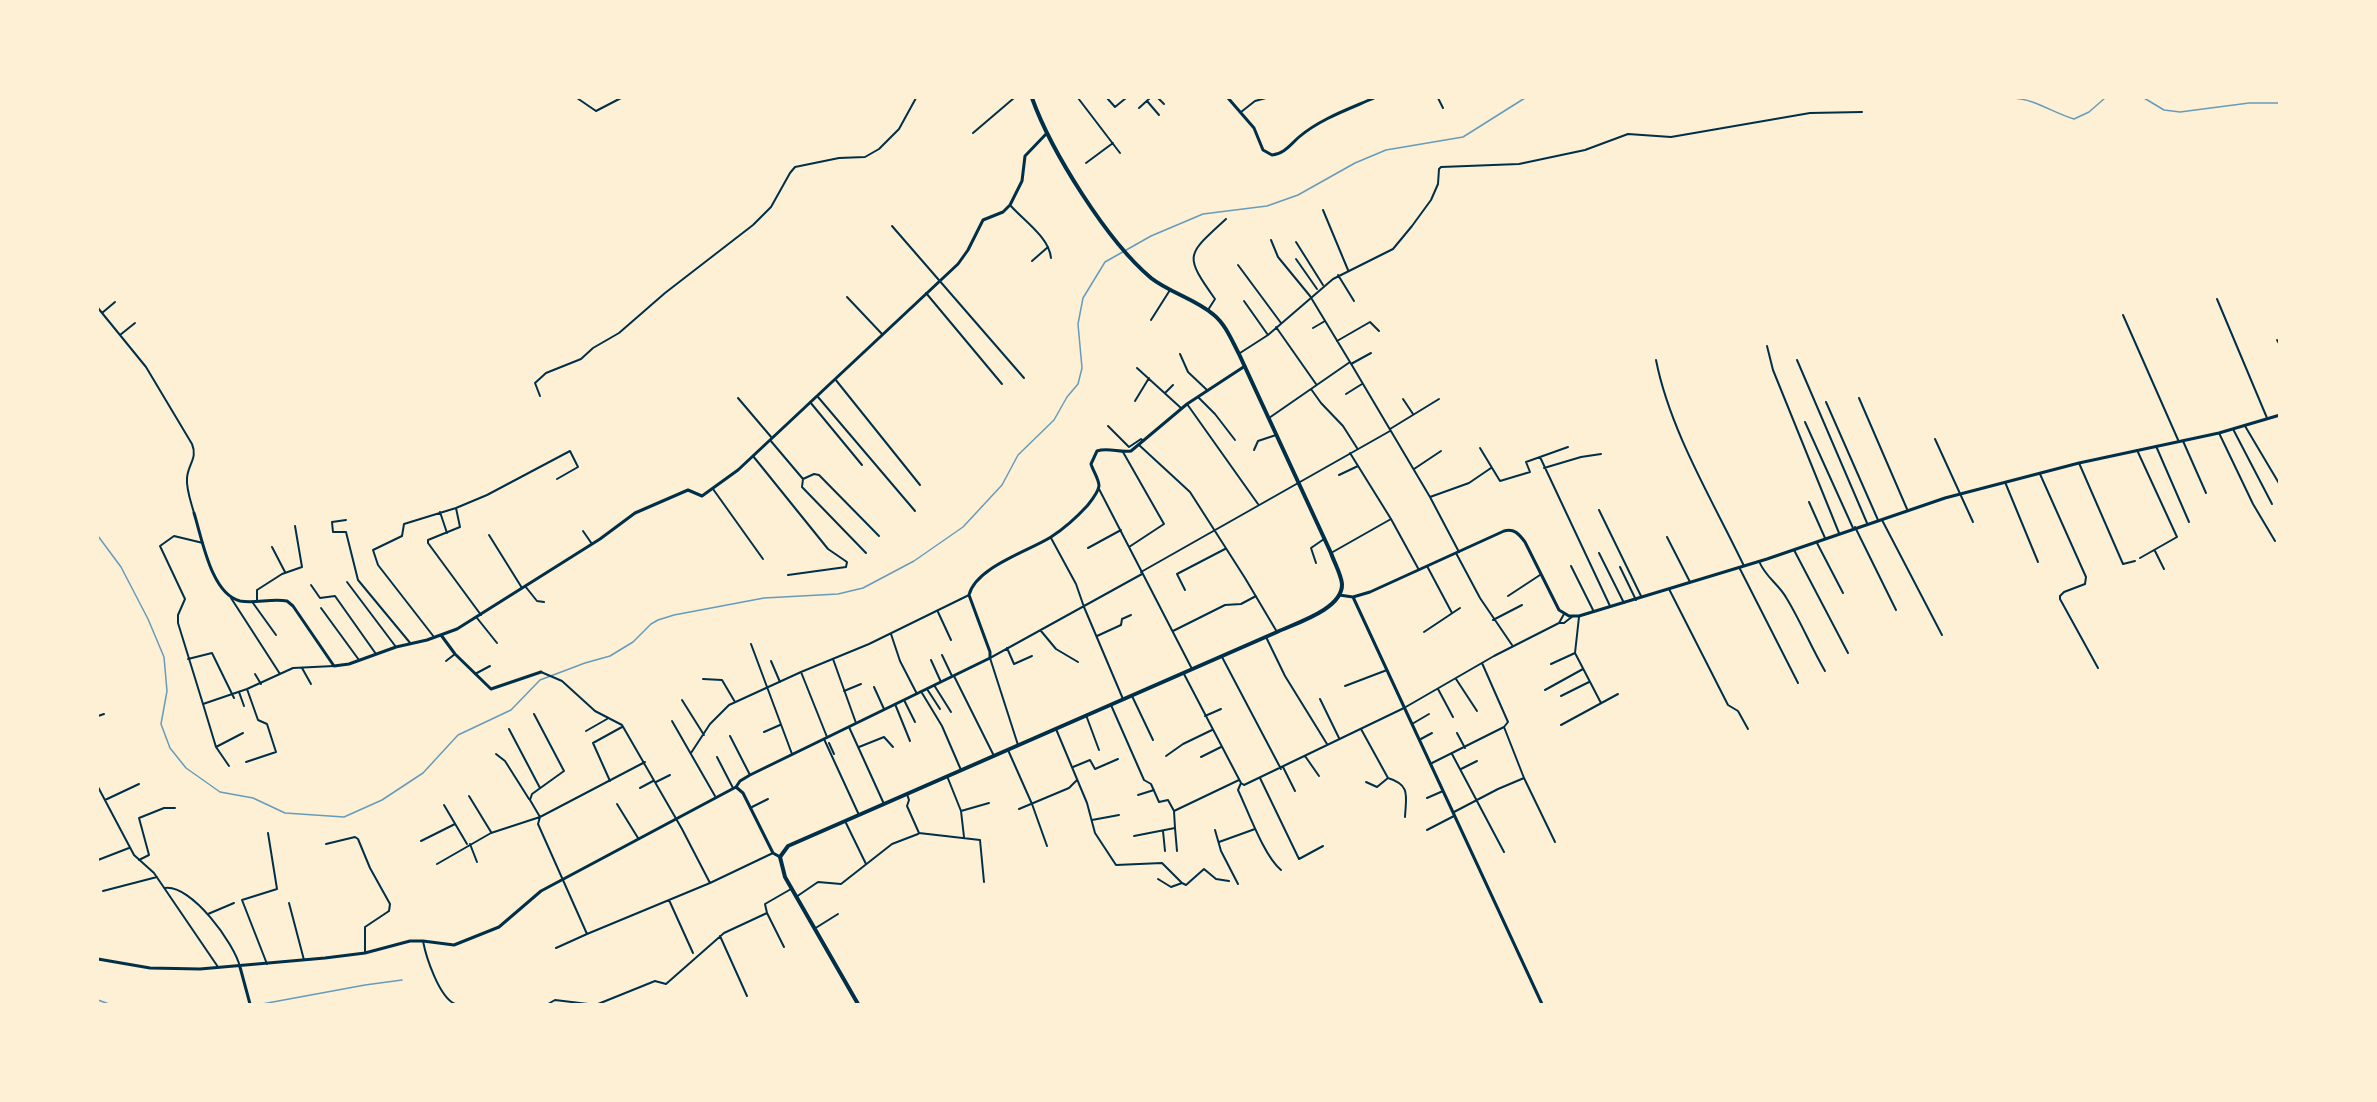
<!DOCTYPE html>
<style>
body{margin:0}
#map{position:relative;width:2377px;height:1102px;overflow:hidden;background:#fdf0d5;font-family:"IBM Plex Sans",sans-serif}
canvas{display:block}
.frame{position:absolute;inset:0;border:99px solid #fdf0d5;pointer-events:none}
</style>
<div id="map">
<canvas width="2377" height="1102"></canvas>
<div class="frame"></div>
</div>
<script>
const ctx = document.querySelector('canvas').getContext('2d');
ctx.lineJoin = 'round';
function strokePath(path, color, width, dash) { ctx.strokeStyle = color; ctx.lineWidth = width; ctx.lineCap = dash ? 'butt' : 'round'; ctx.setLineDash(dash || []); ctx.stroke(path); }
strokePath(new Path2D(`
 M 2013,98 C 2035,99 2053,113 2074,119 L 2089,112 L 2105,98
 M 2144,98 L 2164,110 L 2180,112 L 2249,103 L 2280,103
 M 98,536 L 121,567 L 148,619 L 164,657 L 167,691 L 161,724 L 170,748 L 186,768 L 220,792 L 253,798 L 285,813 L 344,817 L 382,800 L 423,773 L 458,735 L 511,710 L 540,680 L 585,663 L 610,656 L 633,642 L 651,624 L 658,620 L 674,615 L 764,598 L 838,594 L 863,588 L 914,561 L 963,527 L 1002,485 L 1018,455 L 1054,420 L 1067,397 L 1078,384 L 1082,368 L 1078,324 L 1083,298 L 1105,262 L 1151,236 L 1203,214 L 1267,206 L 1298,195 L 1355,163 L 1386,150 L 1463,137 L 1525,98
 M 98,1000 L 109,1004
 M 262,1004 L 365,985 L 402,980`), '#669bbc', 1.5);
strokePath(new Path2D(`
 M 577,98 L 596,111 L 621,98
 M 1078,98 L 1120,153
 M 1107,98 L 1115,107 L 1126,98
 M 1158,98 L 1164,104
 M 1438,98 L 1443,108
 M 1147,101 L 1159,115
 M 1139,108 L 1150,98
 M 1241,112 L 1255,101 L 1266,98
 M 973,133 L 1014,98
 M 1086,163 L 1113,143
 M 1010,205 C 1023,220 1049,237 1051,258
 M 1323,210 L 1348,270
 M 892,226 L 1024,378
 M 1271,240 L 1278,257 L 1310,296 L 1350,362 L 1430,497 L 1459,552
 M 1296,242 L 1323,285
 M 1296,259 L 1317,289
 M 1032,261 L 1048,247
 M 1238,265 L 1281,323
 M 1338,275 L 1354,301
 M 926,293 L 1002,384
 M 847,297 L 882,334
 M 2217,299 L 2267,418
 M 1244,301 L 1268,335
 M 98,308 L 146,367 L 192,444 C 198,458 188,464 187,478 C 186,489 191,502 194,513
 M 1208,310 L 1215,299 C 1183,254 1187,255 1226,219
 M 102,313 L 115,302
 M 2123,315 L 2179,442
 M 1151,320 L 1170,290
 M 1276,327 L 1316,384
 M 1313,328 L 1325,321
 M 120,335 L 135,323
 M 2277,340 L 2280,345
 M 1337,341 L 1370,322 L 1379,331
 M 1767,346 L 1773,370 L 1839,533
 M 1240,353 L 1268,335 L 1333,279 L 1393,249 L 1412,226 L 1431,200 L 1438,184 L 1439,169 L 1441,167 L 1519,164 L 1585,150 L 1628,134 L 1671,137 L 1810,113 L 1862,112
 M 1180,354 L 1188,372 L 1207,390
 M 1656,360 C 1670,431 1713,501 1744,566
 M 1797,360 L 1867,523
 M 1351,364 L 1371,353
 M 1137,368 L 1181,408
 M 835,379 L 920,485
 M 1311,389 L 1321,403 L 1343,426 L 1357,448
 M 1165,393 L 1173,385
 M 1346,394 L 1362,384
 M 540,396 L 535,383 L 546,373 L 581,359 L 593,348 L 619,333 L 665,293 L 753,225 L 771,207 L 790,173 L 795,167 L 839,158 L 865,157 L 879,149 L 899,129 L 916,98
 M 818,397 L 915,511
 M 1198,397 L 1215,414 L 1235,440
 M 738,398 L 772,438
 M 1859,398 L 1907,509
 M 1403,399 L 1413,414
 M 1135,401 L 1149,378
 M 810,402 L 862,465
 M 1826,402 L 1878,520
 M 1187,404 L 1258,504
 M 1269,418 L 1350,362
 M 1805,422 L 1853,528
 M 1108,426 L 1129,447 L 1141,439 L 1143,441
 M 2245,426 L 2280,485
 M 1390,429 L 1439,399
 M 2233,429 L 2272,504
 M 2219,433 L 2253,504 L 2275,541
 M 1935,439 L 1973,522
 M 770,440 L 803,479 L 814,474 L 819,475 L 879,536
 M 2183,441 L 2206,493
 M 1139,445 L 1190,492 L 1245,578 L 1277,632
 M 2156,446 L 2189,522
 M 1480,448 L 1500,481 L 1530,472 L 1526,462 L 1568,447
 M 1254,450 L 1258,441 L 1276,435
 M 2137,450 L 2177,537 L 2140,558
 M 1123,452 L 1164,524 L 1129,547
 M 1350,453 L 1391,519 L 1419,570
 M 753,456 L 828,549 L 847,562 L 846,567 L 788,575
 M 1540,457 L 1610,606
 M 2079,463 L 2123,564 L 2135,561
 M 1544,468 L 1581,457 L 1601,454
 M 1414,469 L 1441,451
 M 2040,474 L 2086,577 L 2085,584 L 2064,592 L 2060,596 L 2060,599 L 2098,668
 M 1339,475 L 1358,466
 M 803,479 L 802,487 L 866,553
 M 2005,482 L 2038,562
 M 713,489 L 763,559
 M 1099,489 L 1192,669
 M 1430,497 L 1469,483 L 1491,468
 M 1809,502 L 1825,538
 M 1599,510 L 1641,596
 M 440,512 L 447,533
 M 346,520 L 332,522 L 333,532 L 346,532 L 358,580 L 411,644
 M 1882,520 L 1942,635
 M 1855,527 L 1896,610
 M 583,531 L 592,544
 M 489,535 L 522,588
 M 1667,537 L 1690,582
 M 1051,538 L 1076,584 L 1084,607 L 1123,699
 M 203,543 L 174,536 L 160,546 L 185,599 L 178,615 L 178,623 L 203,704 L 247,689 L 293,668 L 334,666
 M 1817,543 L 1843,593
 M 272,547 L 285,572
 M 1088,548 L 1121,530
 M 1794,550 L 1848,653
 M 2155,551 L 2164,569
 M 1331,553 L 1391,519
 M 1456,553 L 1480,598 L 1512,645
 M 1599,553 L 1624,603
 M 1759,561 C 1765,577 1779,584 1787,599 C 1801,622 1811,647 1825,671
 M 1316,563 L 1311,548 L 1324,539
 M 1427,566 L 1452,613
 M 1571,566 L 1594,612
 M 1620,567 L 1636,600
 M 1739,567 L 1798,683
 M 1141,572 L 1390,431
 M 347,582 L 396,647
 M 311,585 L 320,598 L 335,596 L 376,654
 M 525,586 L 537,601 L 544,602
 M 1669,589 L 1728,705 L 1738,711 L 1748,729
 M 1185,590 L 1177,574 L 1225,549
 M 1508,596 L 1540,575
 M 231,598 L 280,674
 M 257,601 L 257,590 L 282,574 L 302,567 L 295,526
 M 253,603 L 276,635
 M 321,608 L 359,660
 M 938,612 L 951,640
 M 481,615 L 428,543 L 428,540 L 460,527 L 456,508 L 487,495 L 570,451 L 578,467 L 557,479
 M 1579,617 L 1575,653 L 1601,703
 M 477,618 L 497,643
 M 1493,620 L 1522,605
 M 1560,623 L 1564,623 L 1573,616
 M 1041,631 L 1056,649 L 1078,662
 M 1173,631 L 1225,605 L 1241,604 L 1256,596
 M 1424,632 L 1460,608
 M 891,634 L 900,661 L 917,694
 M 1097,636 L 1121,625 L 1122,619 L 1131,615
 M 434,637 L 378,565 L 373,550 L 402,536 L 404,524 L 456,508
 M 1266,637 L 1285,676 L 1327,744
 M 751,644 L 792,754
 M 1007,648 L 1014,664 L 1032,656
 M 942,655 L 952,676
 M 1222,657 L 1281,769
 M 188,659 L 212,653 L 234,698
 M 833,659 L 856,723
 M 931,660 L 941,682
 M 446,661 L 455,654
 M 771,661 L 780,682
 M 1482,663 L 1508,722 L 1504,727
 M 1551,664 L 1575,653
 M 302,668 L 311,684
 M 541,672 L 562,681 L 595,711 L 622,725 L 682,829 L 710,883
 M 801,672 L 827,737
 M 255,674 L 261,684
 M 475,674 L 490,666
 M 1184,674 L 1241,783 L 1244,785 L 1404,708 L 1494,656 L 1559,623 L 1564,614
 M 954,676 L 994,756
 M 703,679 L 722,680 L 735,702
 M 1456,679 L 1477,711
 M 934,685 L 951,712
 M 1345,686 L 1387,670
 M 874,687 L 884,709
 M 927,689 L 940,709
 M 1438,689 L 1453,717
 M 1545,690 L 1583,669
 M 844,691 L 861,684
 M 239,692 L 244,706
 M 922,693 L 942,726 L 961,770
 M 1132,696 L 1153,740
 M 1561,696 L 1589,682
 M 1320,699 L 1339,738
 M 682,700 L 704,735
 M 904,700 L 915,722
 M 203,704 L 216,747 L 229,766
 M 895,704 L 910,741
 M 1111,705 L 1144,780 L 1151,784 L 1159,802 L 1168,800 L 1174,811 L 1175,828 L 1134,836
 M 534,714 L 564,771 L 532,794 L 530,800 L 540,817 L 645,762
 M 1086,715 L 1099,750
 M 98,716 L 104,714
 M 1205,716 L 1221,709
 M 672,721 L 715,796
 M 1412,724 L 1429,714
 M 1561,725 L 1618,694
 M 849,727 L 884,804
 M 1504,727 L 1524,778 L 1555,842
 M 509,729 L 540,788
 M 1056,729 L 1087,803 L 1095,833 L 1116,865 L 1162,863 L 1182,883 L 1186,885 L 1204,869 L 1216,879 L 1229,881
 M 1361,729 L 1388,778 C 1411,785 1406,796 1405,817
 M 586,731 L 607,719
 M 764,732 L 780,725
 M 1457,733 L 1465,748
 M 730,736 L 750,775
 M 824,739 L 859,815
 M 1419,740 L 1432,733
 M 829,743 L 834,754
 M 1018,745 L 990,658 L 1142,574
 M 216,747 L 243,733
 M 859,747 L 884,737 L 893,747
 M 1008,750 L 1032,804 L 1047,846
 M 691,753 L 710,724 L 729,705 L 801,672 L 869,644 L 969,595
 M 496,754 L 505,761 L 529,799
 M 1452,754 L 1504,852
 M 1166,756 L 1183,744 L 1212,730
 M 1305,756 L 1319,776
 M 717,757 L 733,788
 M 1201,757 L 1221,747
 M 246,762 L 276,752 L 267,724 L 258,720 L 247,689
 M 1430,764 L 1504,727
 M 1073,767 L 1090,760 L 1095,769 L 1118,759
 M 1283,767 L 1295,791
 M 1461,769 L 1477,761
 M 947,776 L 961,811 L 964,837
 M 1260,778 L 1299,859 L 1323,846
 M 610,781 L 593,743 L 622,727
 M 656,782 L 670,775
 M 1366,782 L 1377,787 L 1388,778
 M 1241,783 L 1238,790 C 1248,811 1264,856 1281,870
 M 98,787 L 134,855 L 154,873 L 218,967
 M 640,788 L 653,781
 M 907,794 L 909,800 L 907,806 L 919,833 L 980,840 L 984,882
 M 1138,795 L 1154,790
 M 469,796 L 491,832
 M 1427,798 L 1443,791
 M 105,800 L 139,784
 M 617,804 L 638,838
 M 444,805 L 467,844
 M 750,808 L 768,799
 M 1019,809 L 1069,788 L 1077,780
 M 961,811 L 989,803
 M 1174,811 L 1239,780
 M 1454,812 L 1498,789 L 1524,778
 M 1092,820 L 1119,815
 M 845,821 L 866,864
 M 1175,828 L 1177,851
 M 1215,830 L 1221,851 L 1238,884
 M 1427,830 L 1454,816
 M 1163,831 L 1165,851
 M 421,841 L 455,824
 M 1219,842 L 1255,829
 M 326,844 L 355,837 L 358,839 L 370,868 L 390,904 L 389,911 L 365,927 L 365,953
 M 470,844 L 477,862
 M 98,860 L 129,848
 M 139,860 L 149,855 L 139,818 L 164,808 L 175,808
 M 437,864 L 491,833 L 540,817 L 538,824 L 587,934 L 710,883 L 773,853
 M 1158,879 L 1171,887 L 1182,883
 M 165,888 C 191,884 235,944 240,967
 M 103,891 L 157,877
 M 796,897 L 818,882 L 841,884 L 892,844 L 918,834
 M 669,900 L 693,953
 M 289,903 L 304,960
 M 767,913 L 784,947
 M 208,914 L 234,903
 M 814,929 L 838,914
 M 720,936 L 747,996
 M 423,941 C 426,957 439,997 455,1004
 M 556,948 L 587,934
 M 267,964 L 242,900 L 277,889 L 268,833
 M 548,1004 L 555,1000 L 588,1004
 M 598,1004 L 655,981 L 666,984 L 724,933 L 767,913 L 765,904 L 791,889`), '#003049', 2);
strokePath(new Path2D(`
 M 1228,98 L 1254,128 L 1263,150 L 1272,155 C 1284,154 1290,145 1299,137 C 1320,119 1349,109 1374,98
 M 194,513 C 202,538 211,594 240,601 C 255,604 271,598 287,601 L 293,606 L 334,666 L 349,664 L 396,647 L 427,640 L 457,629 L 600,539 L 635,513 L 688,490 L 702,496 L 738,470 L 958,264 L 968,250 L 983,220 L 1003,212 L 1010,205 L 1022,181 L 1025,156 L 1047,133
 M 1339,595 L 1353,597 L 1370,592 L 1504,531 C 1514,528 1519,534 1525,542 L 1559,610 L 1569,616 L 1579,616 L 1767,559 L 1945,498 L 2079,463 L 2219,433 L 2280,415
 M 1353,597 L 1542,1004
 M 441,635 L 455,654 L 491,689 L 541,672
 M 736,787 L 740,781 L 750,775 L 990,658 L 990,652 L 969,595 C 976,567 1029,551 1051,537 C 1065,528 1076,518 1087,506 C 1091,501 1098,493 1099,486 C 1099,479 1093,471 1091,464 L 1097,451 C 1108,447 1120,453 1131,451 L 1187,404 L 1245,366
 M 98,959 L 150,968 L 200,969 L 325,958 L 365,953 L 410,941 L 423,941 L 454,945 L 499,927 L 541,891 L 736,787 L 743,793 L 773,853 L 780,857
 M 240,967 L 250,1004`), '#003049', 3);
strokePath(new Path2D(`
 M 858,1004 L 785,877 L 780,857 L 788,846 L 1277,632 C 1296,623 1343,609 1342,584 C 1341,574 1334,562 1331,553 L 1239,354 C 1232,341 1226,325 1214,315 C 1196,299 1170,293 1151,278 C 1107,241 1051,151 1032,98`), '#003049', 4);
</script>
